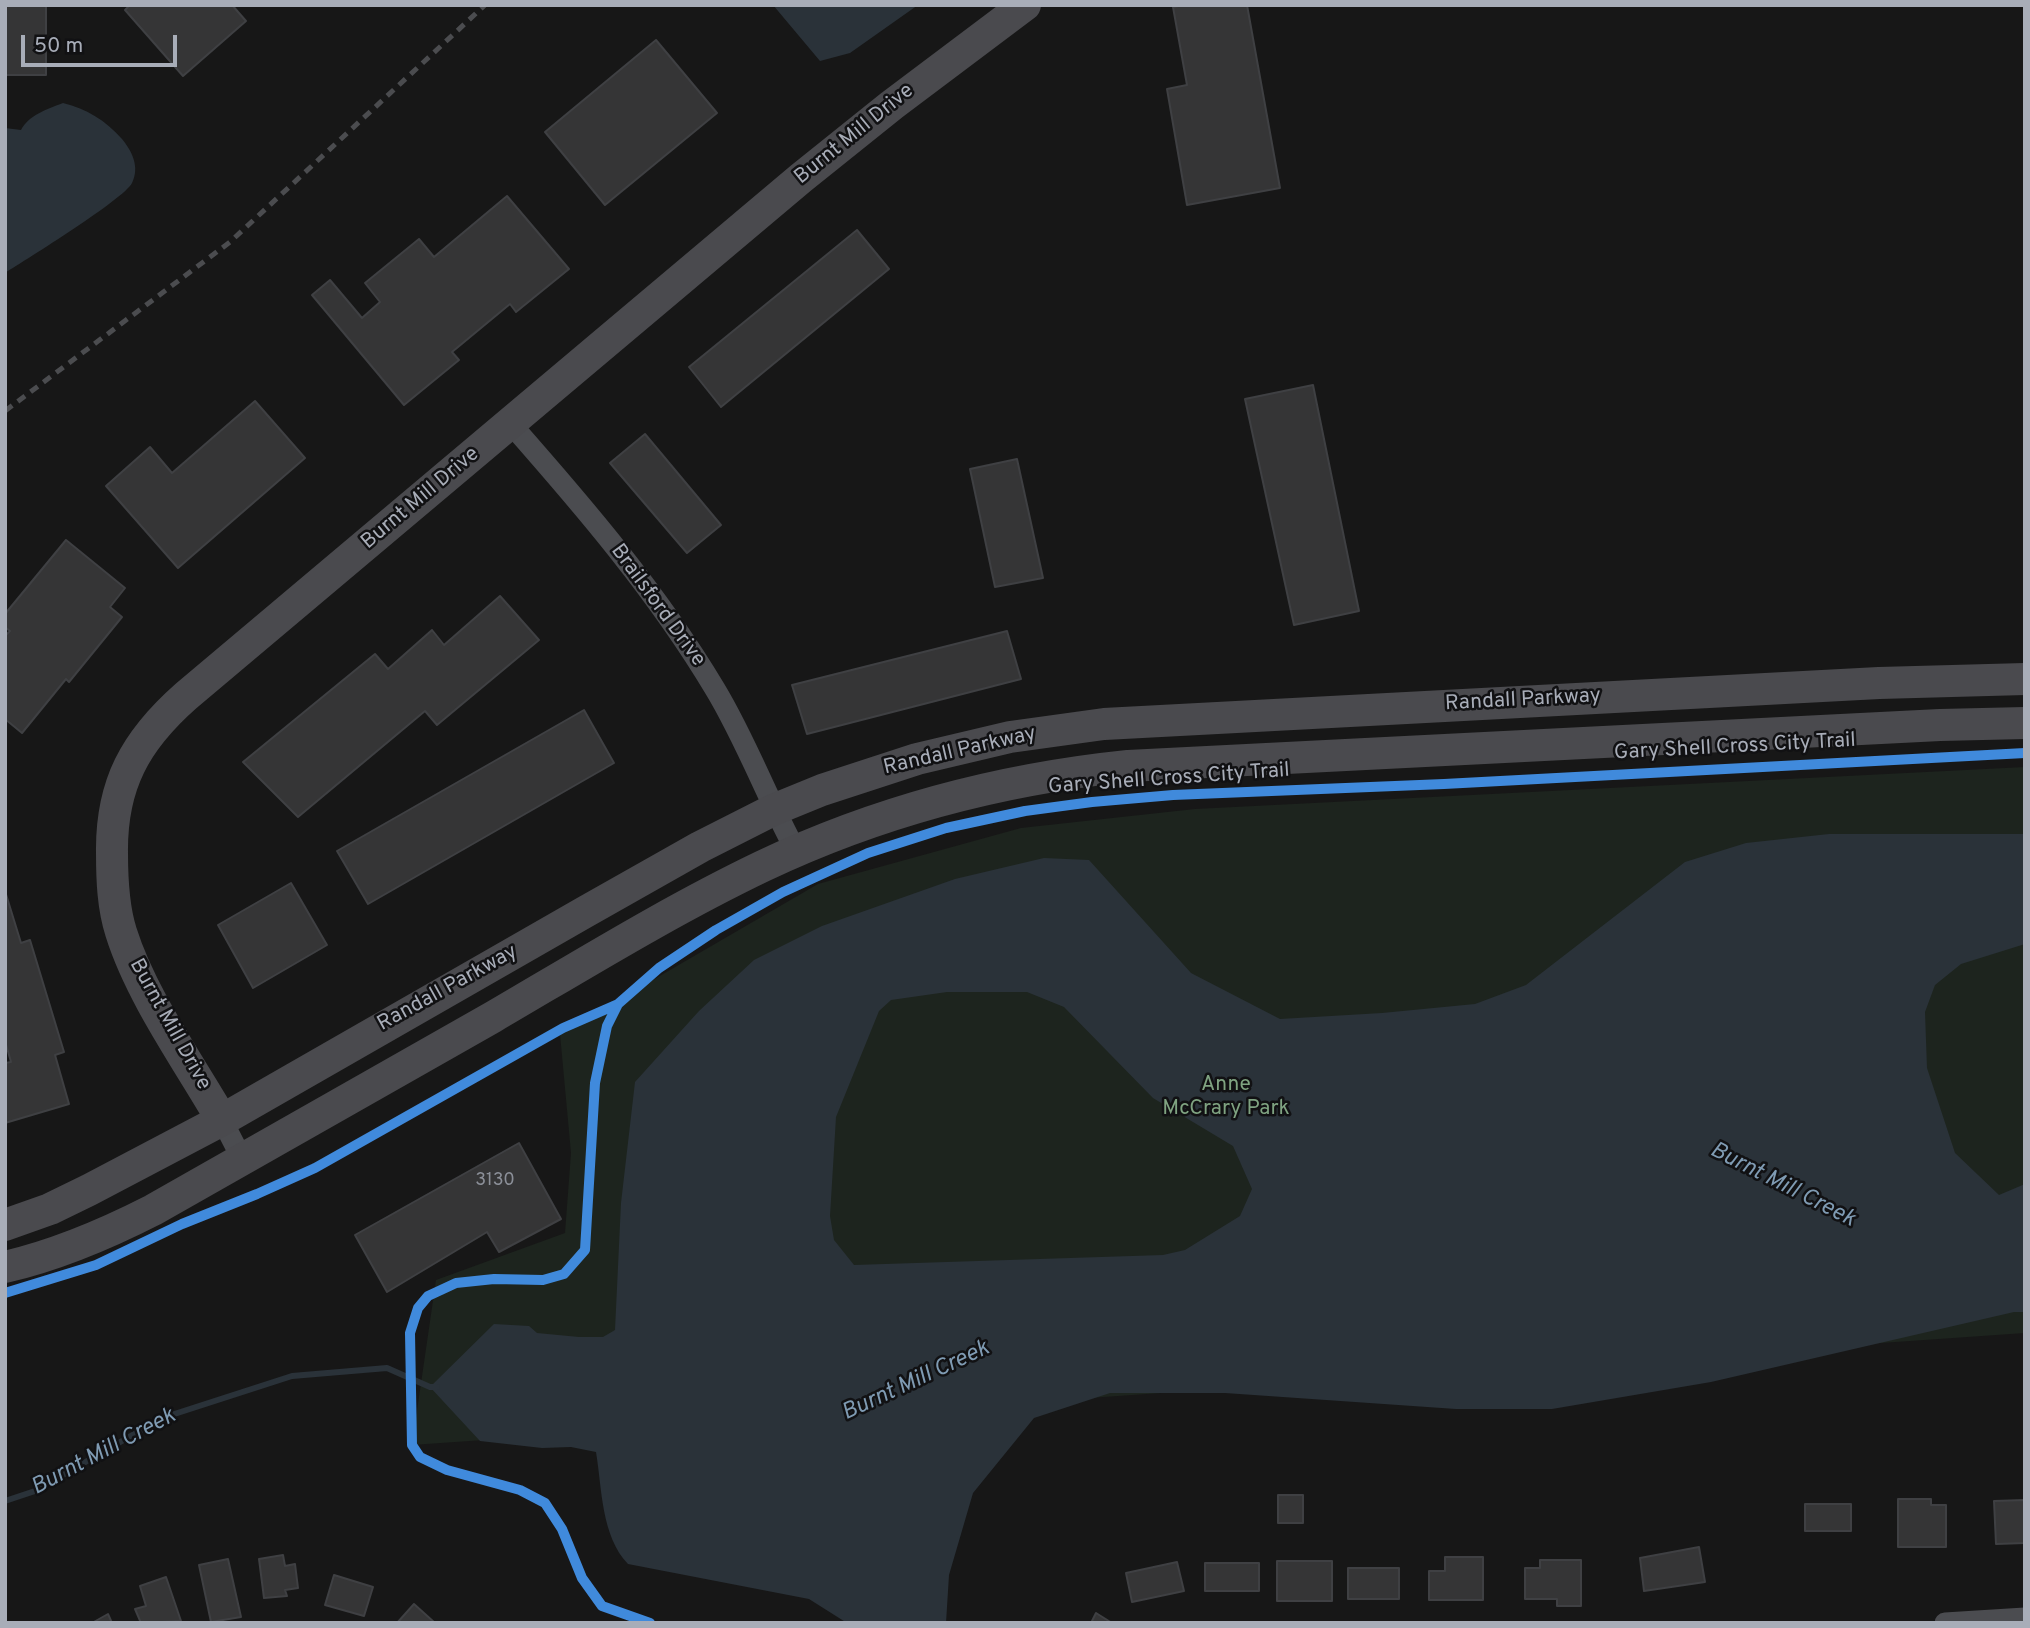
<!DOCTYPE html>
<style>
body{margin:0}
#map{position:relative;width:2030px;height:1628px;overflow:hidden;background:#171717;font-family:Overpass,sans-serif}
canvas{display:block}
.frame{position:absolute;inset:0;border:7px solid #a8adb8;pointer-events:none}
.scale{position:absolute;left:21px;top:35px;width:156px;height:32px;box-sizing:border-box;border:4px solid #a8adb8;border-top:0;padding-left:9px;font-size:21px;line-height:24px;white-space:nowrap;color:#a8adb8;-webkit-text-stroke:5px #111113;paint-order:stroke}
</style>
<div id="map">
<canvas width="2030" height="1628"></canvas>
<div class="frame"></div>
<div class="scale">50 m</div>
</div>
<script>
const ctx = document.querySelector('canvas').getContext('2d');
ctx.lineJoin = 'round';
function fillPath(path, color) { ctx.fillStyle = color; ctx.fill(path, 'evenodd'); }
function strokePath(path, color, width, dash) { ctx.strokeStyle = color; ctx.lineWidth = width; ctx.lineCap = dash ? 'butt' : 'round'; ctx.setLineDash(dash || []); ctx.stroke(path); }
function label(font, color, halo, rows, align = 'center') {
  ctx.font = font + ' Overpass,sans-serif'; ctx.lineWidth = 5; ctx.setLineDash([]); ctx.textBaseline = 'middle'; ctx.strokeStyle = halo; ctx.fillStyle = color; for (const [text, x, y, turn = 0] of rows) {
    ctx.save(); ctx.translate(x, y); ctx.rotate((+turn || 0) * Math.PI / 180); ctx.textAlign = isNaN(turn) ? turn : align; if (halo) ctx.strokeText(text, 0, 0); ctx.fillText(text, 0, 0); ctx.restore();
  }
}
fillPath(new Path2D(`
 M 2025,767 L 2025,1333 L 412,1445 L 436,1280 L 565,1233 L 571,1153 L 560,1034 L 818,884 L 1021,828 L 1195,809 Z`), '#1d241e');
fillPath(new Path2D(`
 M 773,5 L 918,5 L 850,53 L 820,61 Z
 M 63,103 C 87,109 105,120 122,139 C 132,151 140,167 132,183 C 124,199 27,259 5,273 L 5,128 L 21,130 C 29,115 47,109 63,103 Z
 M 1829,834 L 2025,834 L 2025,944 L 1961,964 L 1935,985 L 1925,1012 L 1927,1068 L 1955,1153 L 1999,1195 L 2025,1184 L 2025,1312 L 2014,1312 L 1711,1382 L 1552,1409 L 1456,1409 L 1225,1393 L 1110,1393 L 1034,1418 L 973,1493 L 949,1575 L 946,1623 L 847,1623 L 809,1599 L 628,1564 C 601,1536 602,1488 596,1452 L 571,1447 L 542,1448 L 480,1441 L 430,1387 L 494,1324 L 529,1326 L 537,1333 L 579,1337 L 603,1337 L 615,1330 L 621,1203 L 635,1082 L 699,1011 L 754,960 L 822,926 L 955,879 L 1044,858 L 1089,860 L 1191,973 L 1280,1019 L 1382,1013 L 1475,1004 L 1526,985 L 1685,862 L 1746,843 ZM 947,992 L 1027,992 L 1064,1007 L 1153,1098 L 1233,1146 L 1252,1189 L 1240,1216 L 1185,1250 L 1163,1255 L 854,1265 L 834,1240 L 830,1216 L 836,1117 L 879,1011 L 891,1000 Z`), '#2a3239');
strokePath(new Path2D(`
 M 5,1501 L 35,1491 L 162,1418 L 292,1376 L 387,1368 L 430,1387 L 437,1387`), '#2a3239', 6);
const building = new Path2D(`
 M 5,5 L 46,5 L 46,75 L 5,75 Z
 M 130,5 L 232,5 L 246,21 L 183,76 L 125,10 Z
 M 1184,5 L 1247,5 L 1280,188 L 1187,205 L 1167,89 L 1187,85 L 1173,7 Z
 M 656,40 L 717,113 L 605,205 L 545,132 Z
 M 507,196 L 569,269 L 516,312 L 510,304 L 452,352 L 459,360 L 404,405 L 312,295 L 330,280 L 362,318 L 380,302 L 365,283 L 419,239 L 434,257 Z
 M 857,230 L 889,269 L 721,407 L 689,367 Z
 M 1313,385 L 1359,611 L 1294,625 L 1245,399 Z
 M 255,401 L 305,458 L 178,568 L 106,486 L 150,447 L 172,473 Z
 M 645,434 L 721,525 L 687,553 L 610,463 Z
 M 1017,459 L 1043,578 L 995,587 L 970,469 Z
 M 66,540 L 125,588 L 110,607 L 122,617 L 69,682 L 66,679 L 22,733 L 5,719 L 5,636 L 10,631 L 5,627 L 5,614 Z
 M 500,596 L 539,640 L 437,725 L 425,711 L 298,817 L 243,762 L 375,654 L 388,669 L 432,630 L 444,645 Z
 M 1007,631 L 1021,679 L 807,734 L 792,685 Z
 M 584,710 L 614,763 L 368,904 L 337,851 Z
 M 291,883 L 327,945 L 253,988 L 218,925 Z
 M 5,891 L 21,943 L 30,940 L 64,1052 L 55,1055 L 69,1104 L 5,1123 L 5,1063 L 11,1062 L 5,1041 Z
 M 519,1143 L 561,1219 L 499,1252 L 487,1232 L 387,1292 L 355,1235 Z
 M 1278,1495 L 1303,1495 L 1303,1523 L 1278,1523 Z
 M 1898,1499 L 1931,1499 L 1931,1505 L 1946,1505 L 1946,1547 L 1898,1547 Z
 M 2025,1500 L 2025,1543 L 1996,1544 L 1994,1501 Z
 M 1805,1504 L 1851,1504 L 1851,1531 L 1805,1531 Z
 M 1699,1547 L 1705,1582 L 1644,1591 L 1640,1558 Z
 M 283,1555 L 285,1566 L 295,1564 L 298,1588 L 285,1590 L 287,1596 L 264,1598 L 259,1559 Z
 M 1445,1557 L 1483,1557 L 1483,1600 L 1429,1600 L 1429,1571 L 1445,1571 Z
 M 228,1559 L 241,1617 L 211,1622 L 199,1565 Z
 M 1540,1560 L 1581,1560 L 1581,1606 L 1557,1606 L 1557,1599 L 1525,1599 L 1525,1568 L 1540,1568 Z
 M 1277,1561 L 1332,1561 L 1332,1601 L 1277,1601 Z
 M 1177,1562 L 1184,1591 L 1132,1602 L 1126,1573 Z
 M 1205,1563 L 1259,1563 L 1259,1591 L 1205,1591 Z
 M 1348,1568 L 1399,1568 L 1399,1599 L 1348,1599 Z
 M 334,1575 L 373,1587 L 364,1616 L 325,1605 Z
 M 166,1577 L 181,1621 L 141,1623 L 135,1609 L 146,1606 L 140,1586 Z
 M 414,1604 L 435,1623 L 397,1623 Z
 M 1096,1613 L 1112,1623 L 1091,1623 Z
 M 108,1614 L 112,1623 L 92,1623 Z`);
fillPath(building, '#353536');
strokePath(building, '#3f4043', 2);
strokePath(new Path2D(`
 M 510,423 C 584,507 657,592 715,689 C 746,740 767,798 796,851
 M 222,1120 L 242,1159
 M 1945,1623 L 2025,1618`), '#4b4c50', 21);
strokePath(new Path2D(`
 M 222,1120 C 188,1061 141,996 121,932 C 113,907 112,880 112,853 C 111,785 135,741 186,696 L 801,178 L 892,105 L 1025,5
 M 5,1225 L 50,1209 L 89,1190 L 222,1120 L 585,912 L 700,847 L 773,810 L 822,790 L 917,759 L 1010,737 L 1104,724 L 1879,683 L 2025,679
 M 5,1267 C 57,1255 106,1234 153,1210 C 266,1145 380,1082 493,1017 C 582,965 671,910 763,866 C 879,811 1002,779 1128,766 L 1940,725 L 2025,723`), '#4a4a4e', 32);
strokePath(new Path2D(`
 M 5,411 L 230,242 L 485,5`), '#4b4c4f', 5, [9, 7]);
strokePath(new Path2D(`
 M 5,1293 L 96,1265 L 182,1224 L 257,1194 L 315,1168 L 563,1028 L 618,1004
 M 650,1623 L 602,1606 L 582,1578 L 562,1529 L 545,1503 L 520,1490 L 447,1470 L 420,1457 L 412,1445 L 410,1333 L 418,1308 L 428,1296 L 456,1283 L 494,1279 L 543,1280 L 564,1274 L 585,1250 L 595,1083 L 607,1026 L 618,1004 L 659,968 L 716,930 L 783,892 L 868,853 L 946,828 L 1025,811 L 1092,802 L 1173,795 L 1444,784 L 2025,753`), '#408adc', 10);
label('18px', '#8b8f98', null, [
 ["3130",495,1181]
]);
label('21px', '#a8adb8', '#111113', [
 ["Burnt Mill Drive",855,135,-39],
 ["Burnt Mill Drive",421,499,-40],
 ["Brailsford Drive",657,606,54],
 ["Randall Parkway",1523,701,-3],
 ["Gary Shell Cross City Trail",1735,748,-3],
 ["Randall Parkway",960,752,-13],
 ["Gary Shell Cross City Trail",1169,780,-4],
 ["Randall Parkway",448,989,-29],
 ["Burnt Mill Drive",169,1025,61]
]);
label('21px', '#7fa381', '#111113', [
 ["Anne",1226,1086],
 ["McCrary Park",1226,1110]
]);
label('italic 23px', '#7f9bb3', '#111113', [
 ["Burnt Mill Creek",1782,1186,27],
 ["Burnt Mill Creek",916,1382,-25],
 ["Burnt Mill Creek",104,1453,-28]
]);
</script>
